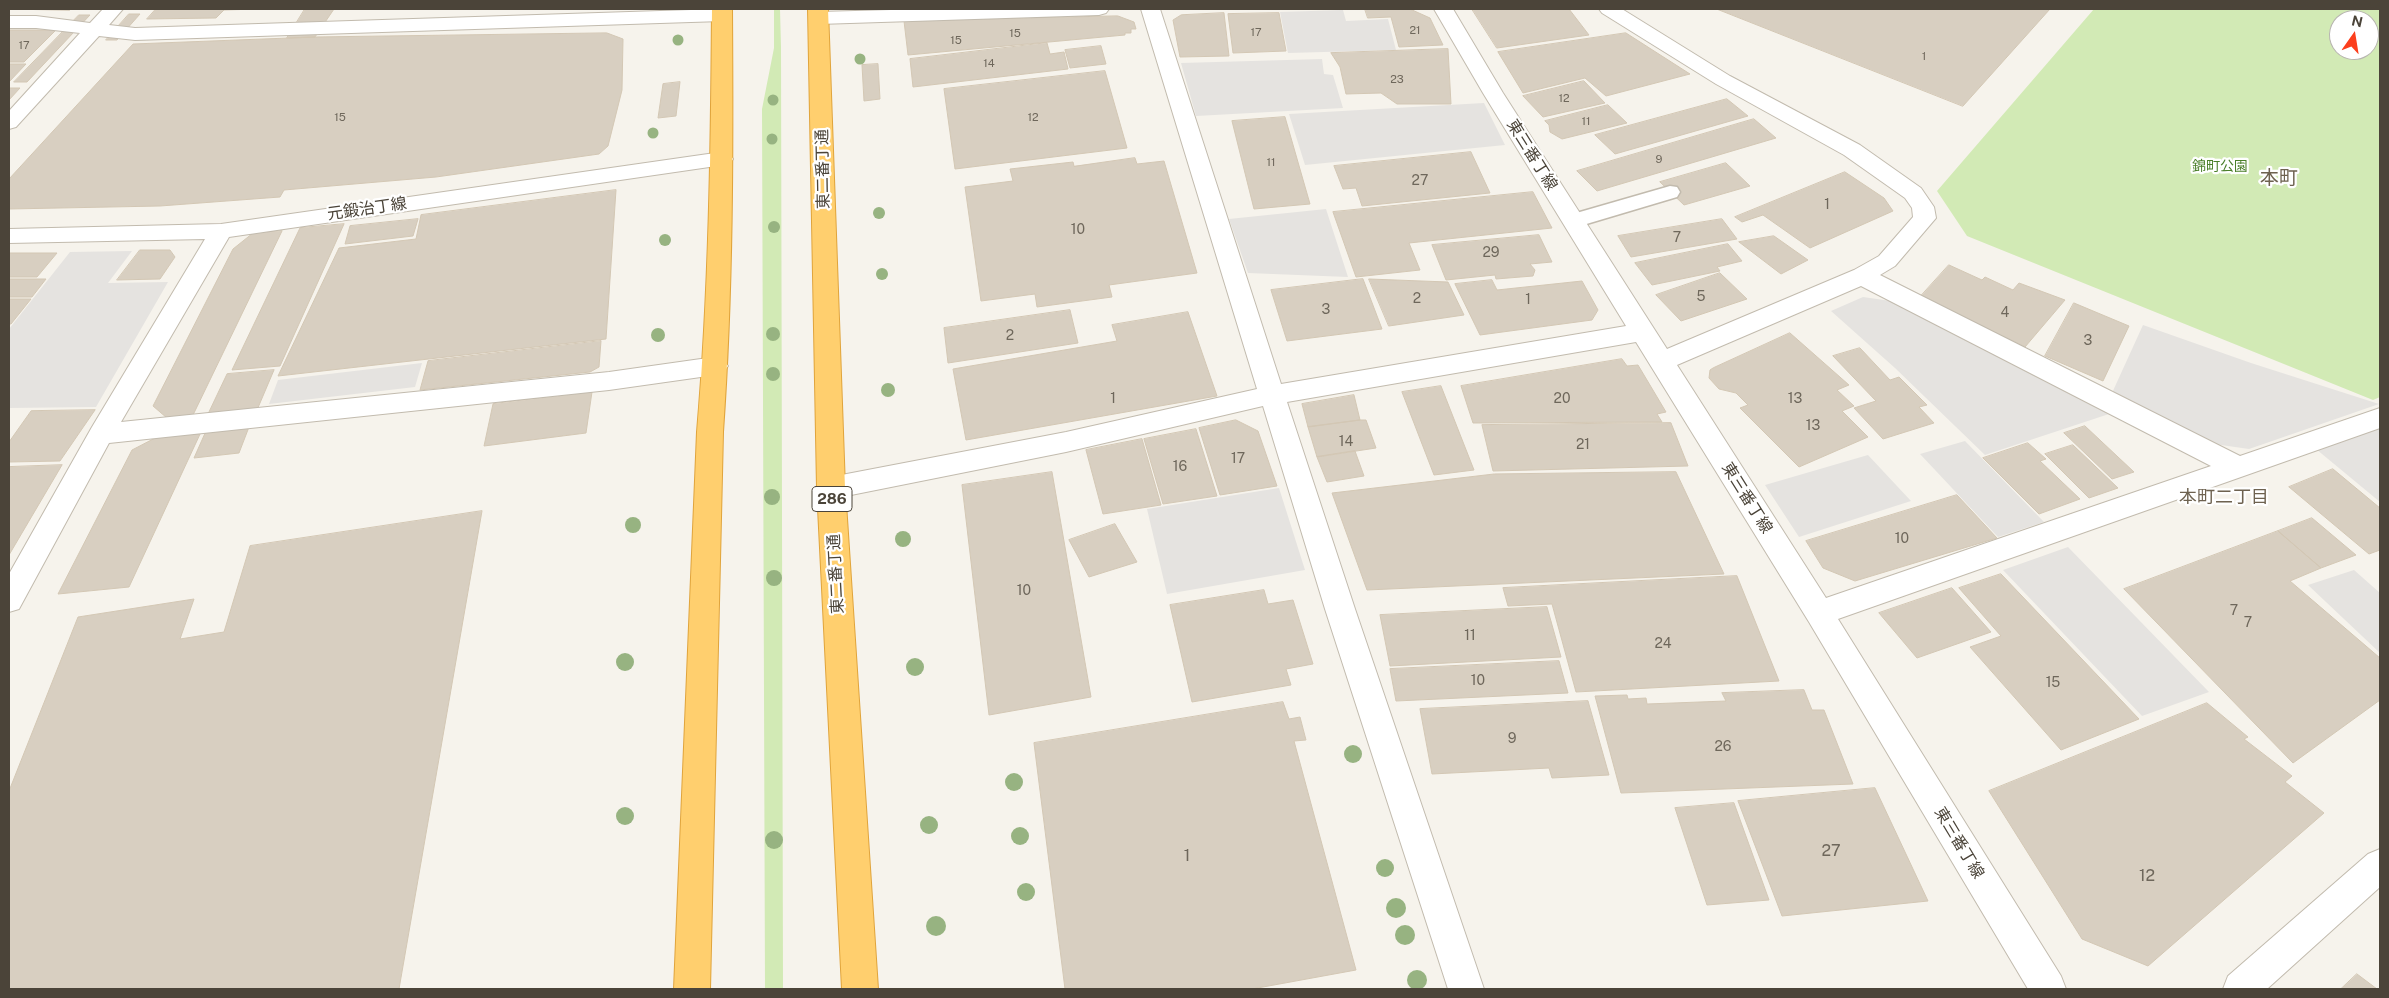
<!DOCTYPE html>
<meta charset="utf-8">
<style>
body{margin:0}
#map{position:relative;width:2389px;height:998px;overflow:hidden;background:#f6f3ec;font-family:"Public Sans",sans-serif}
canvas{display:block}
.frame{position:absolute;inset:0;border:10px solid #4b4439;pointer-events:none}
.north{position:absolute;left:2329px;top:10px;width:50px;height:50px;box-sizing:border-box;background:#fff;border:1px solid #b7b4b0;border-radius:50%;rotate:13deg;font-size:14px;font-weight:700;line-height:20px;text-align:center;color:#4b4439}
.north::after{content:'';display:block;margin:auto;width:18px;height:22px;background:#fc3f1d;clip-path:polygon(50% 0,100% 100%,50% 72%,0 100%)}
</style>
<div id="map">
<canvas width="2389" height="998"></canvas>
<div class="frame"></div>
<div class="north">N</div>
</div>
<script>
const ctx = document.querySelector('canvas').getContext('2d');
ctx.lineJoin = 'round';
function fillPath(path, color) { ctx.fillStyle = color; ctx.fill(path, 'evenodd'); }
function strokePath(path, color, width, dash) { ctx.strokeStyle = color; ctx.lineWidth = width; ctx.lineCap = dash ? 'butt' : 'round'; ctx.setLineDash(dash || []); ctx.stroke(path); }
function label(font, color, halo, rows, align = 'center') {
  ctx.font = font + ' "Public Sans","Noto Sans JP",sans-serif'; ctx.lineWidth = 4.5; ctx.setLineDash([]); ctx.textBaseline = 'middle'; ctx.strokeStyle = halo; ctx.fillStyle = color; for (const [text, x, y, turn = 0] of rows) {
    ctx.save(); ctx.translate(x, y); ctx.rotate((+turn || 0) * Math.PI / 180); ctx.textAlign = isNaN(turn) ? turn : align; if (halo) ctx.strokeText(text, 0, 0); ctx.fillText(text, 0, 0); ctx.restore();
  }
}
fillPath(new Path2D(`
 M 774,9 L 780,9 L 781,47 L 783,989 L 765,989 L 762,109 L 774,48 Z
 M 2094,9 L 2380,9 L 2380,397 L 2373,400 L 1967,236 L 1937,191 ZM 2339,20 L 2369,20 L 2369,50 L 2339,50 Z`), '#d2eab5');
fillPath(new Path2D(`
 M 1343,10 L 1346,21 L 1388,19 L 1396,50 L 1288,53 L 1280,12 Z
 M 1322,59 L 1324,74 L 1333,75 L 1343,108 L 1196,116 L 1181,63 Z
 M 1484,103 L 1505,145 L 1305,165 L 1289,114 Z
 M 1326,209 L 1348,277 L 1248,273 L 1229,219 Z
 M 132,251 L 108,283 L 168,282 L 96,407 L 9,408 L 9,329 L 70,252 Z
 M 1863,297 L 1898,302 L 2109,414 L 1985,455 L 1895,368 L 1831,311 Z
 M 2143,325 L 2251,363 L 2379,404 L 2249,449 L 2207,443 L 2112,393 Z
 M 422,363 L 415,387 L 269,404 L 278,380 Z
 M 2380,427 L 2380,502 L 2316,449 Z
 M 1965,441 L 2044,522 L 1998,537 L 1920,454 Z
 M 1868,455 L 1911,501 L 1799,537 L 1765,485 Z
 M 1279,488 L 1305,570 L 1167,594 L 1147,509 Z
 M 2068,547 L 2209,692 L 2142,716 L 2003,570 Z
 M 2354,570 L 2380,593 L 2380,653 L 2308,585 Z`), '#e5e3e0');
const building = new Path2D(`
 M 9,9 L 71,9 L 70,10 Z
 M 156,9 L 258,9 L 224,10 L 216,18 L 147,19 Z
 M 305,9 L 334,9 L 315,37 L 287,38 Z
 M 1365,9 L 1410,9 L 1430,18 L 1443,45 L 1399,47 L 1391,17 L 1368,18 Z
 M 1472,9 L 1569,9 L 1589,35 L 1497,48 Z
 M 1717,9 L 2050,9 L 1963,106 Z
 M 1224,13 L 1229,56 L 1180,57 L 1173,20 L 1181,15 Z
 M 1279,13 L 1286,51 L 1233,53 L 1228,14 Z
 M 129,14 L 140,14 L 117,40 L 106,40 Z
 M 79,15 L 90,15 L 27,82 L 14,82 Z
 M 1118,16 L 1134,22 L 1136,29 L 1131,29 L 1131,33 L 1125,33 L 1125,35 L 908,55 L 904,21 Z
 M 9,30 L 56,30 L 24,62 L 9,62 Z
 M 607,33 L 623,39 L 622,90 L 608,146 L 599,154 L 436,177 L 284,190 L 280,197 L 160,206 L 9,209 L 9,179 L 133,44 L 315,37 Z
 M 1626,33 L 1690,74 L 1606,96 L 1585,78 L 1523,93 L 1498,52 Z
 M 1047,43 L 1050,54 L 1064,52 L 1068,69 L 913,87 L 910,59 Z
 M 1101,46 L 1106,64 L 1070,68 L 1065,50 Z
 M 1448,49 L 1451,104 L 1397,104 L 1381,93 L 1346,94 L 1340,67 L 1331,53 Z
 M 9,64 L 26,64 L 9,82 Z
 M 878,64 L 880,99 L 864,101 L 862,65 Z
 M 1105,71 L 1127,148 L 955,169 L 944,89 Z
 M 1584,81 L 1605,103 L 1543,117 L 1523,96 Z
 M 680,82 L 676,116 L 658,118 L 663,84 Z
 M 9,88 L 20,88 L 9,100 Z
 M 1727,99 L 1748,116 L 1615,154 L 1595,135 Z
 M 1608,105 L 1627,123 L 1562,139 L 1550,132 L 1549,125 L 1545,121 Z
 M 1285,117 L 1310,204 L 1254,209 L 1232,121 Z
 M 1754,119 L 1776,138 L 1597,191 L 1577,171 Z
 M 1471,152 L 1490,193 L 1362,206 L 1356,188 L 1343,189 L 1334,166 Z
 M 1135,158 L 1137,164 L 1164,161 L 1197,273 L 1109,285 L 1112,297 L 1037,307 L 1035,294 L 981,301 L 965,187 L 1013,181 L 1010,169 L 1073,162 L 1074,166 Z
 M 1726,163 L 1750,186 L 1684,205 L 1660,182 Z
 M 1845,172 L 1884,198 L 1893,211 L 1810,248 L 1763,215 L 1742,222 L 1735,217 Z
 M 616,190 L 606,339 L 278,376 L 339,248 L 416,239 L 421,215 Z
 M 1533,192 L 1552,228 L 1409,243 L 1420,270 L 1356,277 L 1333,212 Z
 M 418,219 L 413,236 L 345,244 L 350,226 Z
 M 1722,219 L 1737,239 L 1631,257 L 1618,236 Z
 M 344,224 L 280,366 L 232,370 L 300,228 Z
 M 282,231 L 193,415 L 167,418 L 153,406 L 233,249 L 253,233 Z
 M 1539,235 L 1552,262 L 1530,264 L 1535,270 L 1533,276 L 1496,279 L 1495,275 L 1446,280 L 1432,245 Z
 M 1774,236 L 1808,260 L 1781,274 L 1739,242 Z
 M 1728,244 L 1742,261 L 1717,267 L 1720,271 L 1652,285 L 1635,263 Z
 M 140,250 L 170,250 L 175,257 L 160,279 L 117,280 Z
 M 9,253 L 57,253 L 37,277 L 9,277 Z
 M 1949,265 L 1982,280 L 1985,277 L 2013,290 L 2019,283 L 2065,300 L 2025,347 L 1921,296 Z
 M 1720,273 L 1747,299 L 1681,321 L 1656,295 Z
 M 9,279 L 46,279 L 32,297 L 9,297 Z
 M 1363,279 L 1382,329 L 1287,341 L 1271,290 Z
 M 1369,279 L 1448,282 L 1464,315 L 1389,326 Z
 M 1492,280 L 1497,290 L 1582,281 L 1598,310 L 1592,320 L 1480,335 L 1455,284 Z
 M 9,299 L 31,299 L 11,324 L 9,324 Z
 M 2074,303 L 2129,326 L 2103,381 L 2045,356 Z
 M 1070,310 L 1078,343 L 948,363 L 944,328 Z
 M 1188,312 L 1217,396 L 966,440 L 953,369 L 1117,341 L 1112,325 Z
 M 1790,333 L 1849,385 L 1837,390 L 1854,406 L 1842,411 L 1868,437 L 1799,467 L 1740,408 L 1748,405 L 1736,393 L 1719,389 L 1709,378 L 1710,370 L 1713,368 Z
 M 601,341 L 599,367 L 590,372 L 420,390 L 428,361 Z
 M 1860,348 L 1890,380 L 1899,377 L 1927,405 L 1919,407 L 1934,423 L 1883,439 L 1854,408 L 1876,401 L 1833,356 Z
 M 1622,359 L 1627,366 L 1638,365 L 1666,412 L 1657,414 L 1662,422 L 1473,423 L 1461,386 Z
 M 274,370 L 257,410 L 208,414 L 227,374 Z
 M 1441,386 L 1474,470 L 1434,475 L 1402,392 Z
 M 592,392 L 586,433 L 484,446 L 493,404 Z
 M 1354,395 L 1360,420 L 1308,427 L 1302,404 Z
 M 95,410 L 60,461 L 9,462 L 9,442 L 31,411 Z
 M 1236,420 L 1258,431 L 1277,486 L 1220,495 L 1199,428 Z
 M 1360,420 L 1366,420 L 1376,448 L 1317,457 L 1308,427 Z
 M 1671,423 L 1688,466 L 1493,471 L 1482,425 Z
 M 2085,426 L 2134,472 L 2112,479 L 2064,433 Z
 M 249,427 L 239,453 L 194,458 L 206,431 Z
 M 1196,429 L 1217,496 L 1163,504 L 1144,439 Z
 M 201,432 L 129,587 L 58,594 L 132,450 L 159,436 Z
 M 1142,439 L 1161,505 L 1103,514 L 1086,450 Z
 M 2028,443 L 2046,459 L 2040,461 L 2080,499 L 2039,514 L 1983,458 Z
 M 2073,445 L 2118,488 L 2089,498 L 2045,454 Z
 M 1355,451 L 1364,476 L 1327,482 L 1317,457 Z
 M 62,465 L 9,555 L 9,467 Z
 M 2333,469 L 2380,508 L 2380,550 L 2369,554 L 2289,487 Z
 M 1052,472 L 1091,697 L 989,715 L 962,485 Z
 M 1676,472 L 1724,574 L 1367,590 L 1332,493 L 1494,474 Z
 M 1957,495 L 1997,538 L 1855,581 L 1823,568 L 1806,541 Z
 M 482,511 L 399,989 L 9,989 L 9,791 L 78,617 L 194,599 L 180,639 L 224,632 L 250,546 Z
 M 2312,518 L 2356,555 L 2321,568 L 2278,531 Z
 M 1115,524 L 1137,562 L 1089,577 L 1069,540 Z
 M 2278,531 L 2321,568 L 2290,581 L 2380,658 L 2380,700 L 2293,763 L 2124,589 Z
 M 2001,574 L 2139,719 L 2061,750 L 1970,647 L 2001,636 L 1959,588 Z
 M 1737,576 L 1779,681 L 1576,692 L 1552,604 L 1508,606 L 1503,588 Z
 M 1952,588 L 1991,632 L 1917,658 L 1879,613 Z
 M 1264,590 L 1268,604 L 1293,600 L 1313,664 L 1286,669 L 1291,685 L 1192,702 L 1170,605 Z
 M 1547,607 L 1561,657 L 1390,666 L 1380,615 Z
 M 1559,661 L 1568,693 L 1396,701 L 1390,669 Z
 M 1804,690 L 1812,710 L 1824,710 L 1853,784 L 1621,793 L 1595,696 L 1627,695 L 1628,699 L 1646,698 L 1647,704 L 1726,701 L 1722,693 Z
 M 1588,701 L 1609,775 L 1552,778 L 1549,768 L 1432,774 L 1420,709 Z
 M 1283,702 L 1289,719 L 1300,717 L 1306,740 L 1294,741 L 1356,970 L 1252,989 L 1065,989 L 1034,743 Z
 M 2207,703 L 2248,737 L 2244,739 L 2292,776 L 2285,782 L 2324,813 L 2148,966 L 2082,939 L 1989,791 Z
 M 1875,788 L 1928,901 L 1782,916 L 1738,801 Z
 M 1734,803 L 1769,900 L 1707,905 L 1675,808 Z
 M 2357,974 L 2377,989 L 2341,989 Z`);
fillPath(building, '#d8cfc1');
strokePath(building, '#d3c7b4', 1);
const lane = new Path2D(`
 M 1670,186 L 1677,187 L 1680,192 L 1677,197 L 1573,228 L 1566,226 L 1563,221 L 1566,216 Z`);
const street = new Path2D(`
 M 103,9 L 123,9 L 109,25 L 135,28 L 722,9 L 729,11 L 732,15 L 729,19 L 722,21 L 135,40 L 99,36 L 16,127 L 9,129 L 9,111 L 80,33 L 36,28 L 9,28 L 9,16 L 36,16 L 90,23 Z
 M 927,9 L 1109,9 L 1106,13 L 1099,15 L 819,24 L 812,22 L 809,18 L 812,14 L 819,12 Z
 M 1141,9 L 1160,9 L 1281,384 L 1626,326 L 1483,93 L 1434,9 L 1453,9 L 1503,93 L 1667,349 L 1854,270 L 1879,256 L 1913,217 L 1912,208 L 1905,198 L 1844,155 L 1716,84 L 1602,13 L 1599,9 L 1622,9 L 1730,76 L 1860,145 L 1921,188 L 1934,207 L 1936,218 L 1895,266 L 1880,275 L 2240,456 L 2380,408 L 2380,428 L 1838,619 L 2061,976 L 2066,989 L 2028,989 L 1809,622 L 1636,342 L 1287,402 L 1355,609 L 1484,989 L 1448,989 L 1325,609 L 1263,406 L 1066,452 L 831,499 L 821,495 L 817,488 L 821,481 L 831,477 L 1066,432 L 1257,389 ZM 1861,286 L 2211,466 L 1826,598 L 1677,365 Z
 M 722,152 L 730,154 L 733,159 L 730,164 L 229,237 L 121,422 L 609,372 L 715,357 L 724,360 L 728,366 L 724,372 L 715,375 L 609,390 L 109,443 L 19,609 L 9,612 L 9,574 L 92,427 L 205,239 L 9,243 L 9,229 L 221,224 Z
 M 2380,849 L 2380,887 L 2267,989 L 2223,989 L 2228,976 L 2368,854 Z`);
const highway = new Path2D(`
 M 712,9 L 732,9 C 733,150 733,291 723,432 L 710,989 L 674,989 L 697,432 C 709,291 711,150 712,9 Z
 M 808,9 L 828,9 L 845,488 L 878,989 L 842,989 L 817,488 Z`);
strokePath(lane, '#c2bbae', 3);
strokePath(street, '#c2bbae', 2);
strokePath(highway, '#e0a43c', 2);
fillPath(lane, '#fff');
fillPath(street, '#fff');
fillPath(highway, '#ffcf6e');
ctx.fillStyle = '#97b381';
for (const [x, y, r] of [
 [678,40,5.5],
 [860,59,5.5],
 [773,100,5.5],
 [653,133,5.5],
 [772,139,5.5],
 [879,213,6],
 [774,227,6],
 [665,240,6],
 [882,274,6],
 [773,334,7],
 [658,335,7],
 [773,374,7],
 [888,390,7],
 [772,497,8],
 [633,525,8],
 [903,539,8],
 [774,578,8],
 [625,662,9],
 [915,667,9],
 [1353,754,9],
 [1014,782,9],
 [625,816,9],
 [929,825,9],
 [1020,836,9],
 [774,840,9],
 [1385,868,9],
 [1026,892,9],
 [1396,908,10],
 [936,926,10],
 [1405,935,10],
 [1417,980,10]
]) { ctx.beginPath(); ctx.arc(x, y, r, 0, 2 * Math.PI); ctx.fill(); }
label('11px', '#6e675b', null, [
 ["21",1415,31],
 ["17",1256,33],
 ["15",1015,34],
 ["15",956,41],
 ["17",24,46],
 ["1",1924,57],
 ["14",989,64],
 ["23",1397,80],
 ["12",1564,99],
 ["15",340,118],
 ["12",1033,118],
 ["11",1586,122],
 ["9",1659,160],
 ["11",1271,163]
]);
label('14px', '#4a7f2a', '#fff', [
 ["錦町公園",2220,167]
]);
label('14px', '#6e675b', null, [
 ["27",1420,181],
 ["1",1827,205],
 ["10",1078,230],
 ["7",1677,238],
 ["29",1491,253],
 ["5",1701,297],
 ["2",1417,299],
 ["1",1528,300],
 ["3",1326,310],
 ["4",2005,313],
 ["2",1010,336],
 ["3",2088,341],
 ["1",1113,399],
 ["20",1562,399],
 ["13",1795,399],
 ["13",1813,426],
 ["14",1346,442],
 ["21",1583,445],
 ["17",1238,459],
 ["16",1180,467],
 ["10",1902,539],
 ["10",1024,591],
 ["7",2234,611],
 ["7",2248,623],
 ["11",1470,636],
 ["24",1663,644],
 ["10",1478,681],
 ["15",2053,683],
 ["9",1512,739],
 ["26",1723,747]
]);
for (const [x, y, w] of [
 [832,499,40]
]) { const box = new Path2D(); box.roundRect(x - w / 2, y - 12.5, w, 25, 4); ctx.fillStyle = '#fff'; ctx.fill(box); strokePath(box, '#4b4439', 1); }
label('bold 15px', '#4b4439', null, [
 ["286",832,499]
]);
label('16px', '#4b4439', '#fff', [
 ["東三番丁線",1532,155,58],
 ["東二番丁通",823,169,-91],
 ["元鍛治丁線",367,209,-8],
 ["東三番丁線",1747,498,58],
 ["東二番丁通",836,574,-93],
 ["東三番丁線",1959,843,59]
]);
label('16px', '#6e675b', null, [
 ["27",1831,851],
 ["1",1187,856],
 ["12",2147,876]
]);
label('18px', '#6e6250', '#fff', [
 ["本町二丁目",2224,497]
]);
label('19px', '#6e6250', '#fff', [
 ["本町",2279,178]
]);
</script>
